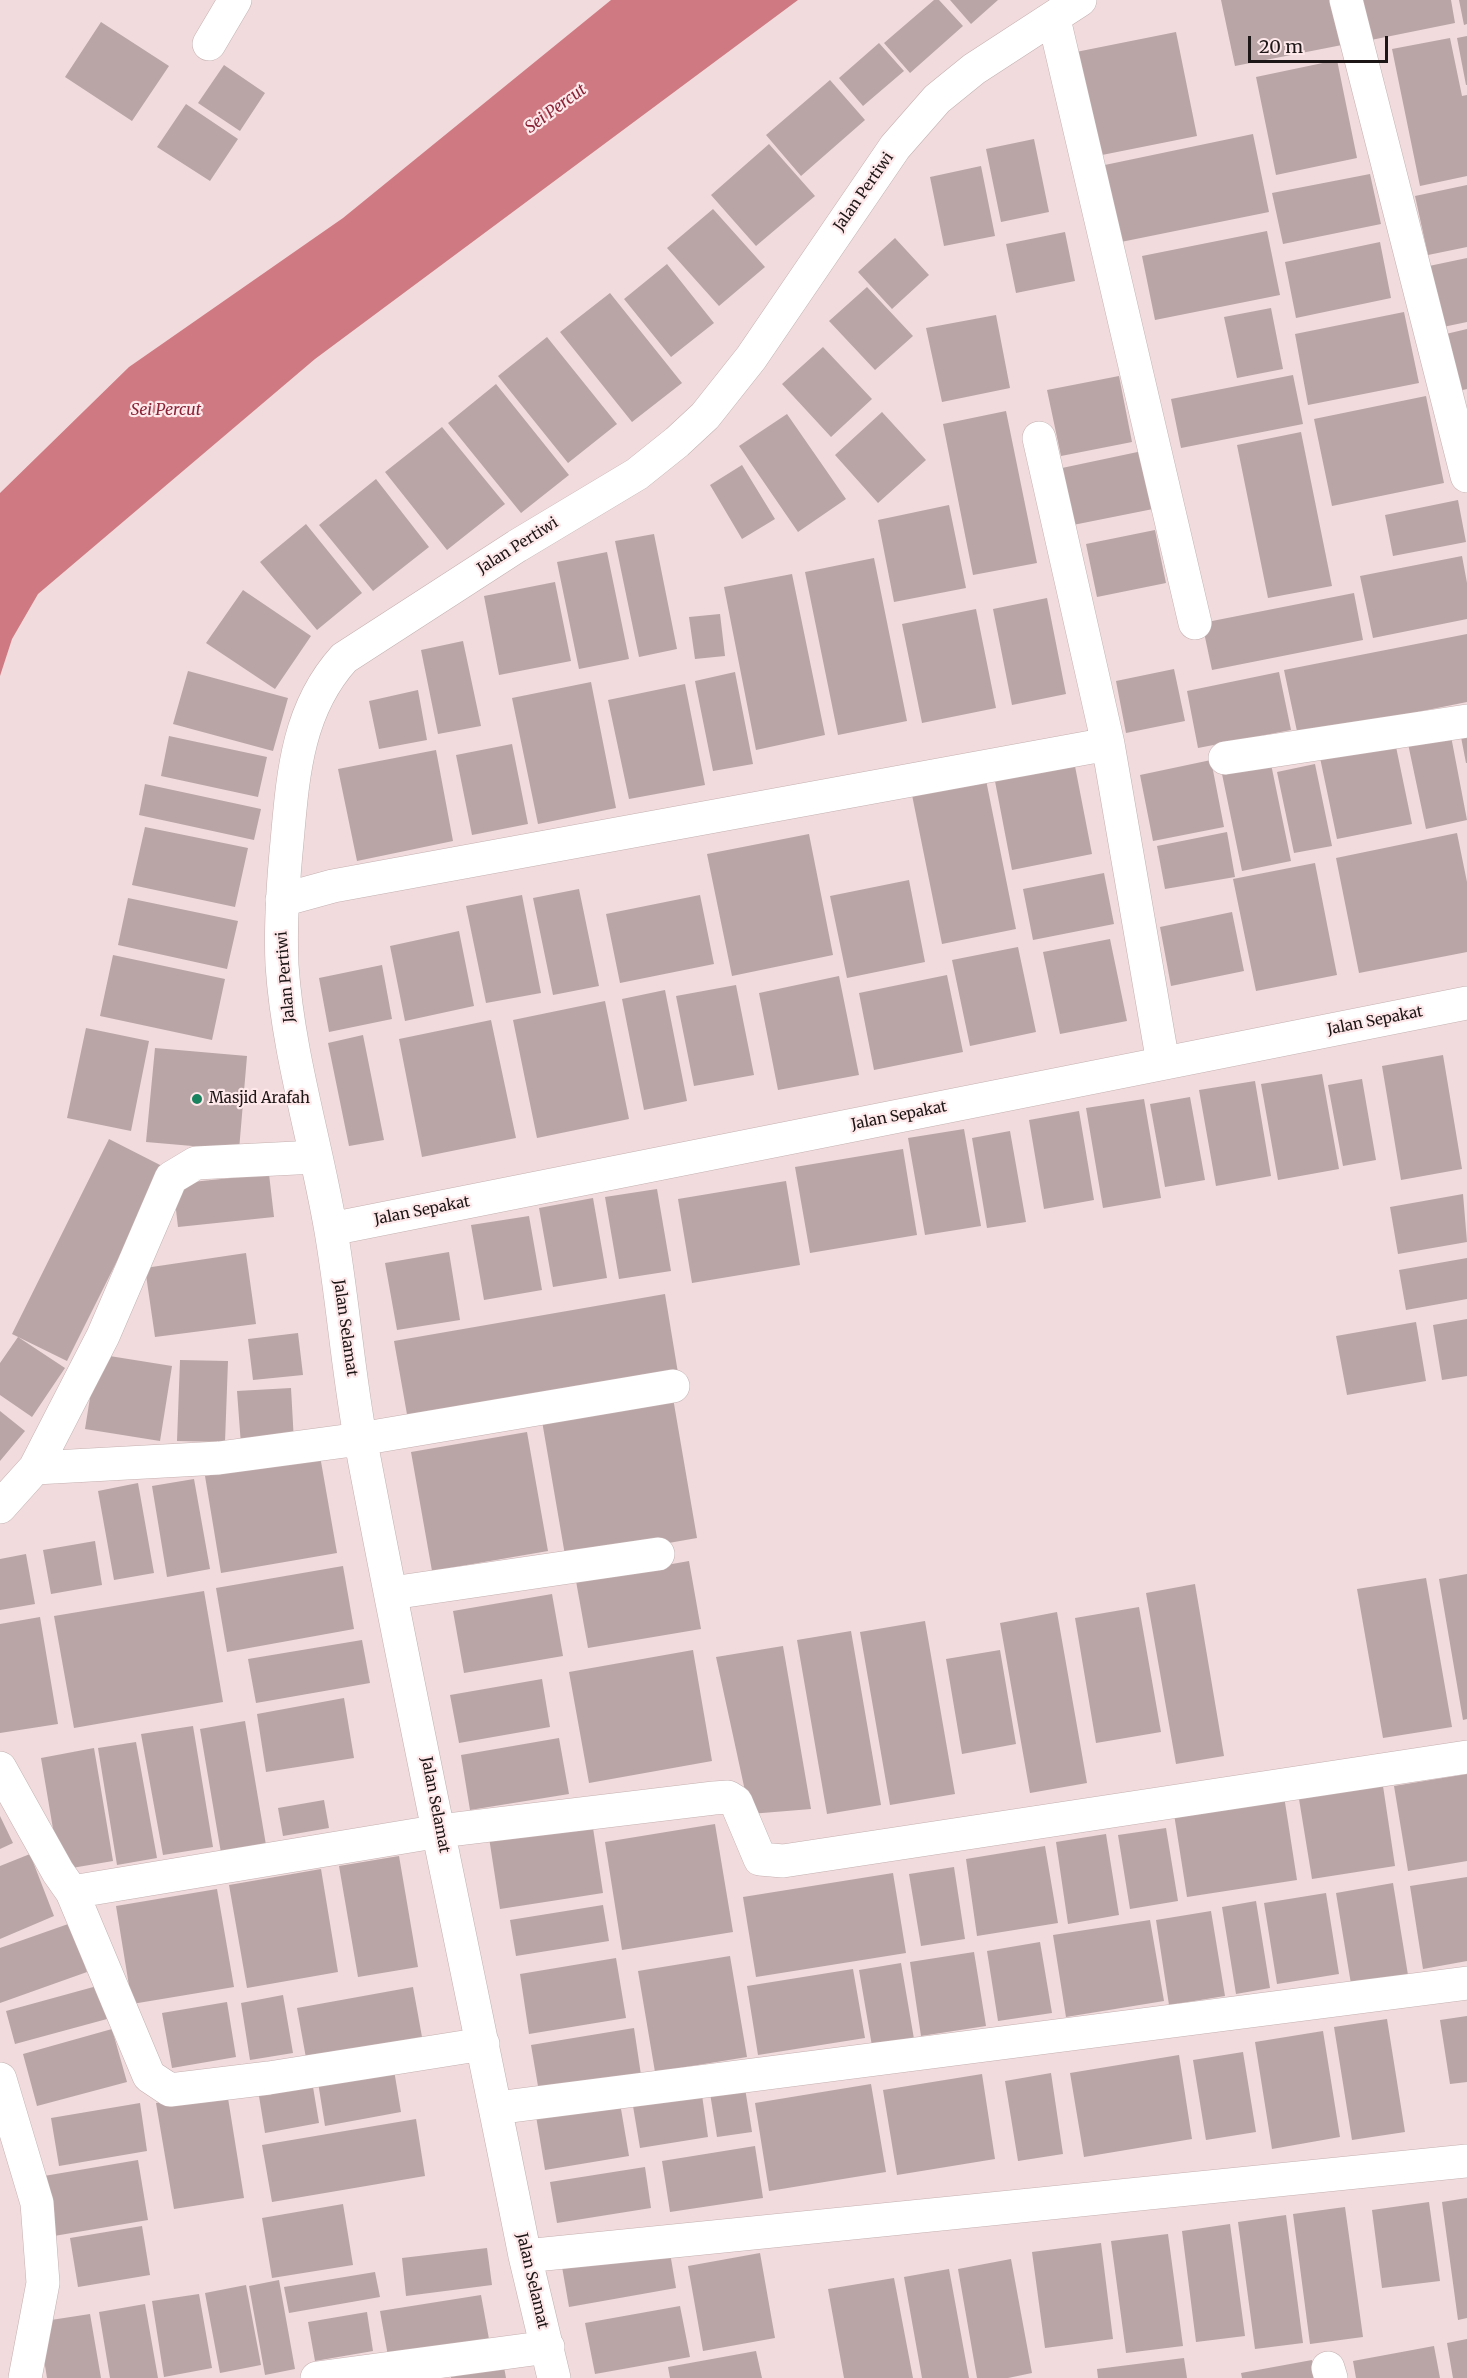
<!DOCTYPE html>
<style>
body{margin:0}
#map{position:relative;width:1467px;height:2378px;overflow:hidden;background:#f1dbdc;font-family:Merriweather,serif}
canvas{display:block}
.scale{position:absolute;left:1248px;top:36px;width:140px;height:27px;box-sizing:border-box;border:3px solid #1d1616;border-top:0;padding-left:8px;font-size:18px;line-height:21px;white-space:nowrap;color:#1d1616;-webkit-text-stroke:4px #fee8ea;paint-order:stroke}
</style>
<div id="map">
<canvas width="1467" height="2378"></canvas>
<div class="scale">20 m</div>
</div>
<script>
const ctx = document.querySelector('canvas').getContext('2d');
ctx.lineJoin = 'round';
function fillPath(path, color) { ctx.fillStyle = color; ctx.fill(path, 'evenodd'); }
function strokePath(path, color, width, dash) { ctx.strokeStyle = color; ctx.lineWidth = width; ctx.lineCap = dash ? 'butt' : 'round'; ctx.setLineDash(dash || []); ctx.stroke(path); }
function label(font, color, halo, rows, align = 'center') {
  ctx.font = font + ' Merriweather,serif'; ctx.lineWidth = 4.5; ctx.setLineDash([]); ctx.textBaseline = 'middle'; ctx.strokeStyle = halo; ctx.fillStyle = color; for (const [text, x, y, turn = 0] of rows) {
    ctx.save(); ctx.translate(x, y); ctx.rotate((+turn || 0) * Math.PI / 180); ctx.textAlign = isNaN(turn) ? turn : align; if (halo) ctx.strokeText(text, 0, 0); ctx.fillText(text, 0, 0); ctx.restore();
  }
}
fillPath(new Path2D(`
 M 611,0 L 798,0 L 315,359 L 38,594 L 12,639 L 0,676 L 0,493 L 129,367 L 343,218 Z`), '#cf7a82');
fillPath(new Path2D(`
 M 934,0 L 939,0 L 963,26 L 910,73 L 884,43 Z
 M 950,0 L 998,0 L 971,24 Z
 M 1221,0 L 1333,0 L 1342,45 L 1235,66 Z
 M 1363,0 L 1451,0 L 1455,23 L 1371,40 Z
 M 1459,0 L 1467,0 L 1467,24 L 1464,25 Z
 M 101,22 L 169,66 L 132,121 L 65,77 Z
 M 1176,32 L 1197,136 L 1097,156 L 1076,52 Z
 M 1467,36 L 1467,85 L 1466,85 L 1457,38 Z
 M 1450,38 L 1462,96 L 1467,95 L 1467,176 L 1420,186 L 1392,49 Z
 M 879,43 L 904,71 L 863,106 L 839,78 Z
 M 1337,60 L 1357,158 L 1276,175 L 1256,77 Z
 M 224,65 L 265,93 L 240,131 L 198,103 Z
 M 830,80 L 865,120 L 801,176 L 766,135 Z
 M 186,104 L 238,139 L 210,181 L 157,147 Z
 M 1253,134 L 1269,212 L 1116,243 L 1100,166 Z
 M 1034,139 L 1049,212 L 1001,222 L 986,149 Z
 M 769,144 L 815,196 L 756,246 L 711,195 Z
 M 981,166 L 995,236 L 944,246 L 930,177 Z
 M 1370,174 L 1381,224 L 1283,244 L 1272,193 Z
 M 1467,185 L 1467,247 L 1428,255 L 1415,196 Z
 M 713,209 L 765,267 L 719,306 L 667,248 Z
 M 1267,231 L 1280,295 L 1155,320 L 1142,256 Z
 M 1065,232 L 1075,281 L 1016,293 L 1006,244 Z
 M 895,238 L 929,275 L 892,309 L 858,272 Z
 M 1380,242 L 1391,298 L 1296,318 L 1285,262 Z
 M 1467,258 L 1467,322 L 1443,327 L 1429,266 Z
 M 667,264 L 714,323 L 671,357 L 624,299 Z
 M 867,287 L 913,336 L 875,370 L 829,321 Z
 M 610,293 L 682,383 L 632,422 L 560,332 Z
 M 1271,308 L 1283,369 L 1237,378 L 1224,317 Z
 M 1404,312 L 1419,383 L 1308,405 L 1295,334 Z
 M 996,315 L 1010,388 L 942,402 L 926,328 Z
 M 1467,329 L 1467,389 L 1458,391 L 1446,334 Z
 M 547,337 L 617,424 L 568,463 L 498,376 Z
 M 823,347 L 872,399 L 831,437 L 782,384 Z
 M 1293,375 L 1303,424 L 1181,448 L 1171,399 Z
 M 1119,376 L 1132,442 L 1061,456 L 1047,390 Z
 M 496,384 L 569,475 L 521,513 L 448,423 Z
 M 1426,396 L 1444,483 L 1332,506 L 1314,419 Z
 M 1006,411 L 1037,563 L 973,575 L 943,424 Z
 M 882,412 L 926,460 L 878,503 L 835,455 Z
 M 787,414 L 846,499 L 798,532 L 739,446 Z
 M 442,427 L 505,504 L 447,550 L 385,472 Z
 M 1301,432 L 1332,586 L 1268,598 L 1237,445 Z
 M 1147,450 L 1158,508 L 1073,525 L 1062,468 Z
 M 742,465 L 775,519 L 742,539 L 710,485 Z
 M 376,479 L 429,547 L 373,591 L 319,525 Z
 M 1458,500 L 1466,542 L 1393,556 L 1385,515 Z
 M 949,505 L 966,588 L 894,602 L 878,520 Z
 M 306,524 L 362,593 L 317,630 L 260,562 Z
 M 1155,530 L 1166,583 L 1097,597 L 1086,544 Z
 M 654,534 L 677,649 L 639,657 L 615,541 Z
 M 607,552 L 629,659 L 579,669 L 557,562 Z
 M 1462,556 L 1467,583 L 1467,619 L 1373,638 L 1360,576 Z
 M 874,558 L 907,721 L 838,735 L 805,572 Z
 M 792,574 L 825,735 L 756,750 L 724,587 Z
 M 555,582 L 571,661 L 499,675 L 484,596 Z
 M 243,590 L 311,636 L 275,689 L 206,643 Z
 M 1354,593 L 1363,640 L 1212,670 L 1202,623 Z
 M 1047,598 L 1066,694 L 1012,705 L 993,609 Z
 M 976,609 L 996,708 L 922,723 L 902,624 Z
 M 720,614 L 725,656 L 695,659 L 689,617 Z
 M 1467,634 L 1467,702 L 1298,736 L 1284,670 Z
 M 463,641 L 481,726 L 438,734 L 421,650 Z
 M 1174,669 L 1185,721 L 1126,733 L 1116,681 Z
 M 188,671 L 288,698 L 273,751 L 173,724 Z
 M 735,672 L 753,764 L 713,771 L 695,681 Z
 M 1279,672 L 1291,730 L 1198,748 L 1187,691 Z
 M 591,682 L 616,808 L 538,824 L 512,698 Z
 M 685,684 L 705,785 L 629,799 L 608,700 Z
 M 418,690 L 427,740 L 379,749 L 369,701 Z
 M 1450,731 L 1467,820 L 1426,829 L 1407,739 Z
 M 1467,735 L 1467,763 L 1466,763 L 1461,737 Z
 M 169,736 L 267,757 L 258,797 L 161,776 Z
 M 1394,737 L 1412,824 L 1337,839 L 1319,753 Z
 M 512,744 L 528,824 L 472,835 L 456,755 Z
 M 436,750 L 453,841 L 357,861 L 338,769 Z
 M 1211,760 L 1224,827 L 1153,841 L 1140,775 Z
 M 1074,761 L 1092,854 L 1012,870 L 994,776 Z
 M 1271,764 L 1291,861 L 1242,871 L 1222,774 Z
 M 1315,764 L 1332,846 L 1294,853 L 1277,772 Z
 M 986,780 L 1016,929 L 942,944 L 912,795 Z
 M 145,784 L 261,809 L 254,840 L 139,815 Z
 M 145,827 L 248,848 L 235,907 L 132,885 Z
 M 1227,832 L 1235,877 L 1165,889 L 1157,846 Z
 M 1457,833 L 1467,882 L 1467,952 L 1359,973 L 1336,858 Z
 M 809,834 L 833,955 L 732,976 L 707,854 Z
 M 1315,863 L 1337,975 L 1256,991 L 1233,879 Z
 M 1104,873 L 1114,924 L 1033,940 L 1023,889 Z
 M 909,880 L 925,962 L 847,978 L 830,896 Z
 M 579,889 L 599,986 L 553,995 L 533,898 Z
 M 522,895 L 541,993 L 486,1003 L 466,906 Z
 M 700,895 L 714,964 L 620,983 L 606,914 Z
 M 128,898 L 238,921 L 227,969 L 118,945 Z
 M 1232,912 L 1244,971 L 1171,986 L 1160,927 Z
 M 459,931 L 474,1006 L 405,1021 L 390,946 Z
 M 1110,939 L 1127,1021 L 1060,1034 L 1043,952 Z
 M 1018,947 L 1036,1032 L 970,1046 L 952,960 Z
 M 113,955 L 225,979 L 212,1040 L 100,1016 Z
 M 382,965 L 392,1019 L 329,1032 L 319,978 Z
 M 947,975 L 963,1052 L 874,1070 L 859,993 Z
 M 839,976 L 859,1075 L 778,1090 L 759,993 Z
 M 736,985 L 754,1075 L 694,1086 L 676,996 Z
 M 665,990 L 687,1101 L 644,1110 L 622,999 Z
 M 605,1001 L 629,1119 L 537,1138 L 513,1020 Z
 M 491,1020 L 516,1138 L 422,1157 L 399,1039 Z
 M 86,1028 L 149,1041 L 131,1131 L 67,1118 Z
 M 363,1035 L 384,1140 L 349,1146 L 328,1043 Z
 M 155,1048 L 247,1056 L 239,1150 L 146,1142 Z
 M 1443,1055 L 1462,1169 L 1401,1180 L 1382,1066 Z
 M 1322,1074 L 1339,1169 L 1278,1180 L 1261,1084 Z
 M 1362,1079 L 1376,1160 L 1343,1166 L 1328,1085 Z
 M 1255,1081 L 1271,1176 L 1216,1186 L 1199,1090 Z
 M 1190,1097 L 1205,1180 L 1165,1187 L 1150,1104 Z
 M 1144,1099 L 1161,1198 L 1103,1208 L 1086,1108 Z
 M 1079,1111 L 1094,1200 L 1044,1209 L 1029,1120 Z
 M 964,1129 L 981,1226 L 925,1235 L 908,1138 Z
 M 1010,1131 L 1026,1222 L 987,1228 L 972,1138 Z
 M 109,1139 L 164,1167 L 67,1361 L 12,1334 Z
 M 903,1149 L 917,1235 L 810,1253 L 795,1167 Z
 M 269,1174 L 274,1217 L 178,1227 L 173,1184 Z
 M 786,1181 L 800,1265 L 692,1283 L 678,1199 Z
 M 657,1189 L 671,1271 L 619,1279 L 605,1197 Z
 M 1463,1194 L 1467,1242 L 1398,1254 L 1390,1207 Z
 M 593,1198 L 607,1278 L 553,1287 L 539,1208 Z
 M 529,1216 L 542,1290 L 484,1300 L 471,1225 Z
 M 449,1252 L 460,1320 L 397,1330 L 385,1263 Z
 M 246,1253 L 256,1324 L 155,1337 L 145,1268 Z
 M 1467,1258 L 1467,1299 L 1406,1310 L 1399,1270 Z
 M 665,1294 L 678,1373 L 408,1420 L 394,1341 Z
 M 1467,1319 L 1467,1376 L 1442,1380 L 1433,1325 Z
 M 1416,1322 L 1426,1381 L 1347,1395 L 1336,1336 Z
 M 298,1333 L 303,1375 L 253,1380 L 248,1339 Z
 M 18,1337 L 65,1368 L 32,1417 L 0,1395 L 0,1363 Z
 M 97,1354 L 172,1366 L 160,1441 L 85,1429 Z
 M 180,1360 L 228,1361 L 225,1442 L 177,1441 Z
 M 291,1388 L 294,1442 L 241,1445 L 237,1391 Z
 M 673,1398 L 697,1538 L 566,1561 L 542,1421 Z
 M 0,1411 L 25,1431 L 0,1461 Z
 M 527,1432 L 548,1551 L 432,1571 L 411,1452 Z
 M 320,1456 L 337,1553 L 221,1573 L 205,1476 Z
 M 194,1479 L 210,1569 L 167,1577 L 152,1486 Z
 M 138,1483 L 154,1573 L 114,1580 L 98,1491 Z
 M 95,1541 L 102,1585 L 51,1594 L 43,1550 Z
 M 26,1554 L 35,1604 L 0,1610 L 0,1559 Z
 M 689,1561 L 701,1629 L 588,1648 L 576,1581 Z
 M 343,1566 L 354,1629 L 227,1652 L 216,1588 Z
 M 1467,1574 L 1467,1719 L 1463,1720 L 1439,1579 Z
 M 1426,1578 L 1452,1727 L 1383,1738 L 1357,1589 Z
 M 1195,1584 L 1224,1756 L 1176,1764 L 1146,1593 Z
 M 204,1591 L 223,1702 L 74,1728 L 54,1616 Z
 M 552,1594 L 563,1656 L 464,1673 L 453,1611 Z
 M 1139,1607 L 1161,1732 L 1096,1743 L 1075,1618 Z
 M 1057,1612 L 1087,1783 L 1030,1793 L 1000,1623 Z
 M 40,1617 L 58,1724 L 0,1733 L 0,1624 Z
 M 925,1621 L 955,1794 L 890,1805 L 860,1632 Z
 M 851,1631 L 881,1805 L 827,1814 L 797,1640 Z
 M 362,1640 L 370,1683 L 256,1703 L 248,1659 Z
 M 783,1646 L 811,1809 L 750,1814 L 716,1657 Z
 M 693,1650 L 712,1761 L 589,1783 L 569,1672 Z
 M 1000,1650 L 1016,1744 L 962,1754 L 946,1659 Z
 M 542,1679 L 550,1727 L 459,1743 L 450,1695 Z
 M 344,1698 L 354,1758 L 266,1772 L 257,1714 Z
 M 245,1721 L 266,1845 L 221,1853 L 200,1729 Z
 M 193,1726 L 213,1847 L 163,1855 L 141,1734 Z
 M 559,1738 L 569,1794 L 470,1810 L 461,1755 Z
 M 136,1742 L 157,1858 L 117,1865 L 98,1748 Z
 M 94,1748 L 113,1861 L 60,1870 L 41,1758 Z
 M 1467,1774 L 1467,1861 L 1408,1871 L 1394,1786 Z
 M 1383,1786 L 1395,1866 L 1312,1879 L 1299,1799 Z
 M 1284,1796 L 1297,1880 L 1187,1897 L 1174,1814 Z
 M 324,1800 L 329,1828 L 283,1836 L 278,1808 Z
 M 591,1815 L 603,1893 L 500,1909 L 488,1831 Z
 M 0,1816 L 13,1843 L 0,1849 Z
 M 715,1824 L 733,1932 L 622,1950 L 605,1842 Z
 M 1166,1828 L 1178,1901 L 1130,1909 L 1118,1835 Z
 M 1106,1834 L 1119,1915 L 1068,1924 L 1056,1842 Z
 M 1045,1846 L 1058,1923 L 977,1936 L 966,1859 Z
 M 30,1854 L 54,1916 L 0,1939 L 0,1866 Z
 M 399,1856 L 418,1967 L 358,1977 L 339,1866 Z
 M 954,1867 L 965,1939 L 921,1946 L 909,1874 Z
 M 321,1869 L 338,1972 L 247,1988 L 229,1885 Z
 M 893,1873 L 906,1953 L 756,1977 L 743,1897 Z
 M 1467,1877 L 1467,1961 L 1423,1969 L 1410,1886 Z
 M 1393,1883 L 1408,1975 L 1351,1984 L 1336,1893 Z
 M 217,1889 L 234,1987 L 132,2004 L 116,1906 Z
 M 1326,1893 L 1339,1974 L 1277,1984 L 1264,1903 Z
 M 1256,1901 L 1270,1988 L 1236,1994 L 1222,1907 Z
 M 603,1905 L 609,1941 L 516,1956 L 510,1920 Z
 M 1211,1911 L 1225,1996 L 1169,2005 L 1156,1920 Z
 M 1150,1920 L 1164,2001 L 1066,2017 L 1053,1935 Z
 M 71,1923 L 87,1972 L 0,2003 L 0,1948 Z
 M 1040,1942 L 1052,2013 L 998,2021 L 987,1951 Z
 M 974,1952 L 986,2026 L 921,2036 L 910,1962 Z
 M 730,1956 L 747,2057 L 655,2072 L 638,1971 Z
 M 616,1958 L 626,2018 L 529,2034 L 520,1974 Z
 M 901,1963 L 914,2039 L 872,2046 L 859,1970 Z
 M 853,1969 L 865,2038 L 758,2055 L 747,1986 Z
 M 97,1986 L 107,2019 L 15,2044 L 6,2011 Z
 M 413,1987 L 422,2037 L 306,2058 L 297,2008 Z
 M 283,1995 L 293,2053 L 250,2060 L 241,2003 Z
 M 227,2002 L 236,2057 L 172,2068 L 162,2013 Z
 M 1467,2016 L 1467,2082 L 1450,2084 L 1440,2020 Z
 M 1387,2019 L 1405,2132 L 1352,2140 L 1334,2027 Z
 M 634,2028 L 641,2075 L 539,2092 L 531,2045 Z
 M 112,2029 L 127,2082 L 37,2106 L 23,2054 Z
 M 1323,2031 L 1340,2137 L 1272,2149 L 1255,2042 Z
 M 1243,2052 L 1256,2132 L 1206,2140 L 1193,2060 Z
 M 1179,2055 L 1192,2139 L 1084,2157 L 1070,2073 Z
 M 393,2064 L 401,2112 L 325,2126 L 317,2076 Z
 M 1051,2073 L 1063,2154 L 1018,2161 L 1005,2081 Z
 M 982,2074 L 995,2159 L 897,2175 L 883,2090 Z
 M 311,2075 L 319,2123 L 265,2133 L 257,2084 Z
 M 871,2084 L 886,2172 L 769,2191 L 755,2103 Z
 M 745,2088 L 752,2132 L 717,2137 L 710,2093 Z
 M 227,2092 L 244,2198 L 174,2209 L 156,2103 Z
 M 702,2095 L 708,2137 L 640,2148 L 633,2106 Z
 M 140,2103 L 147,2151 L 59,2166 L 51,2118 Z
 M 620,2103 L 629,2156 L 545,2170 L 536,2116 Z
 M 416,2119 L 425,2176 L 272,2202 L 262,2145 Z
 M 755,2146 L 763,2198 L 670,2212 L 662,2161 Z
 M 138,2160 L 148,2220 L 54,2236 L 44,2176 Z
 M 645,2167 L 651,2208 L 557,2223 L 550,2182 Z
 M 1467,2198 L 1467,2318 L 1458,2320 L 1442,2202 Z
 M 1429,2202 L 1440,2281 L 1382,2288 L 1372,2210 Z
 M 343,2204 L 353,2265 L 272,2278 L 262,2218 Z
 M 1345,2207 L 1363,2337 L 1310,2344 L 1293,2214 Z
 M 1286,2215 L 1303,2343 L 1255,2349 L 1238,2222 Z
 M 1230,2224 L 1245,2336 L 1196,2342 L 1182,2231 Z
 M 142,2226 L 150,2275 L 78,2287 L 70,2238 Z
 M 1168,2234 L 1183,2346 L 1126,2353 L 1111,2241 Z
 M 668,2241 L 676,2288 L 569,2307 L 561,2261 Z
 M 1101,2243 L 1113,2339 L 1045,2348 L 1032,2252 Z
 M 487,2248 L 492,2285 L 406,2296 L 402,2258 Z
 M 760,2253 L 775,2338 L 703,2351 L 688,2266 Z
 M 1011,2259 L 1032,2373 L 1008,2378 L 977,2378 L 958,2269 Z
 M 949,2269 L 969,2378 L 922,2378 L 904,2277 Z
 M 375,2272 L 380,2297 L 289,2313 L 284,2287 Z
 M 894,2278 L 913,2378 L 844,2378 L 828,2289 Z
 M 279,2280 L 295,2369 L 265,2375 L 249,2286 Z
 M 246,2285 L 261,2365 L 220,2373 L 205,2293 Z
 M 199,2294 L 212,2368 L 164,2377 L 152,2301 Z
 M 481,2295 L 489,2339 L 388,2356 L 380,2311 Z
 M 145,2304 L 158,2378 L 110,2378 L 99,2312 Z
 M 680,2306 L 690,2357 L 595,2374 L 585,2323 Z
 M 367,2312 L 373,2351 L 315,2361 L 308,2322 Z
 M 90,2314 L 101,2378 L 47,2378 L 38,2322 Z
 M 1467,2339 L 1467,2378 L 1453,2378 L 1447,2343 Z
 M 1434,2346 L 1440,2378 L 1356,2378 L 1353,2361 Z
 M 756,2351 L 762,2378 L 670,2378 L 668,2367 Z
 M 1184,2358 L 1187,2378 L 1098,2378 L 1097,2369 Z
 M 1312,2360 L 1316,2378 L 1242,2378 L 1241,2373 Z
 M 504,2367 L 506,2378 L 451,2378 L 451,2377 Z`), '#b9a5a6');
const minor = new Path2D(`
 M 1346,0 L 1467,476
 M 1054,19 L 1195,623
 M 209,44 L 235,0
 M 1108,744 L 1163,1063
 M 1225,758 L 1467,721
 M 282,900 L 333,886 L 1108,744 L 1039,438
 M 331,1229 L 1467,1003
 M 35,1468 L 219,1458 L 360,1439 L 673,1386
 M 0,1507 L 35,1468 L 103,1336 L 171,1178 L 196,1163 L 316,1157
 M 392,1593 L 658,1554
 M 0,1768 L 58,1872 L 72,1892 L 149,2076 L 170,2090 L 269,2078 L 483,2044
 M 72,1892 L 440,1831 L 714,1798 L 728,1797 L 736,1802 L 760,1859 L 783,1861 L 1467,1757
 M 0,2079 L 37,2203 L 43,2283 L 25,2378
 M 496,2108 L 1467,1983
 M 525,2256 L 1467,2161
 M 1328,2368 L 1331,2378
 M 317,2378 L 548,2347
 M 554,2378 L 525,2256 C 471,1984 412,1714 361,1442 C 348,1373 343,1301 331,1231 C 316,1142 288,1055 282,965 C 280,923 283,883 287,842 C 293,775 297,710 344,658 L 517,546 L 637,474 L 677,442 L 705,416 L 751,358 L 895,147 L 937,99 L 974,69 L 1080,0`);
strokePath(minor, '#c5b0b1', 34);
strokePath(minor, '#fff', 33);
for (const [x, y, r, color] of [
 [197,1099,6,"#19825e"]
]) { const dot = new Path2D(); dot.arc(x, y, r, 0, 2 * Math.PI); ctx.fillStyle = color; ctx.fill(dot); strokePath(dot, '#fee8ea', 2); }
label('15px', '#1d1616', '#fee8ea', [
 ["Jalan Pertiwi",864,192,-55],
 ["Jalan Pertiwi",518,546,-32],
 ["Jalan Pertiwi",286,977,-95],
 ["Jalan Sepakat",1375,1021,-11],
 ["Jalan Sepakat",899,1116,-11],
 ["Jalan Sepakat",422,1211,-11],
 ["Jalan Selamat",345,1328,82],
 ["Jalan Selamat",435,1805,79],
 ["Jalan Selamat",532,2281,77]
]);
label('15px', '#1d1616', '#fee8ea', [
 ["Masjid Arafah",209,1099]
], 'left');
label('italic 16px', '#882236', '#fee8ea', [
 ["Sei Percut",556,109,-36],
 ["Sei Percut",166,410]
]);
</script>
